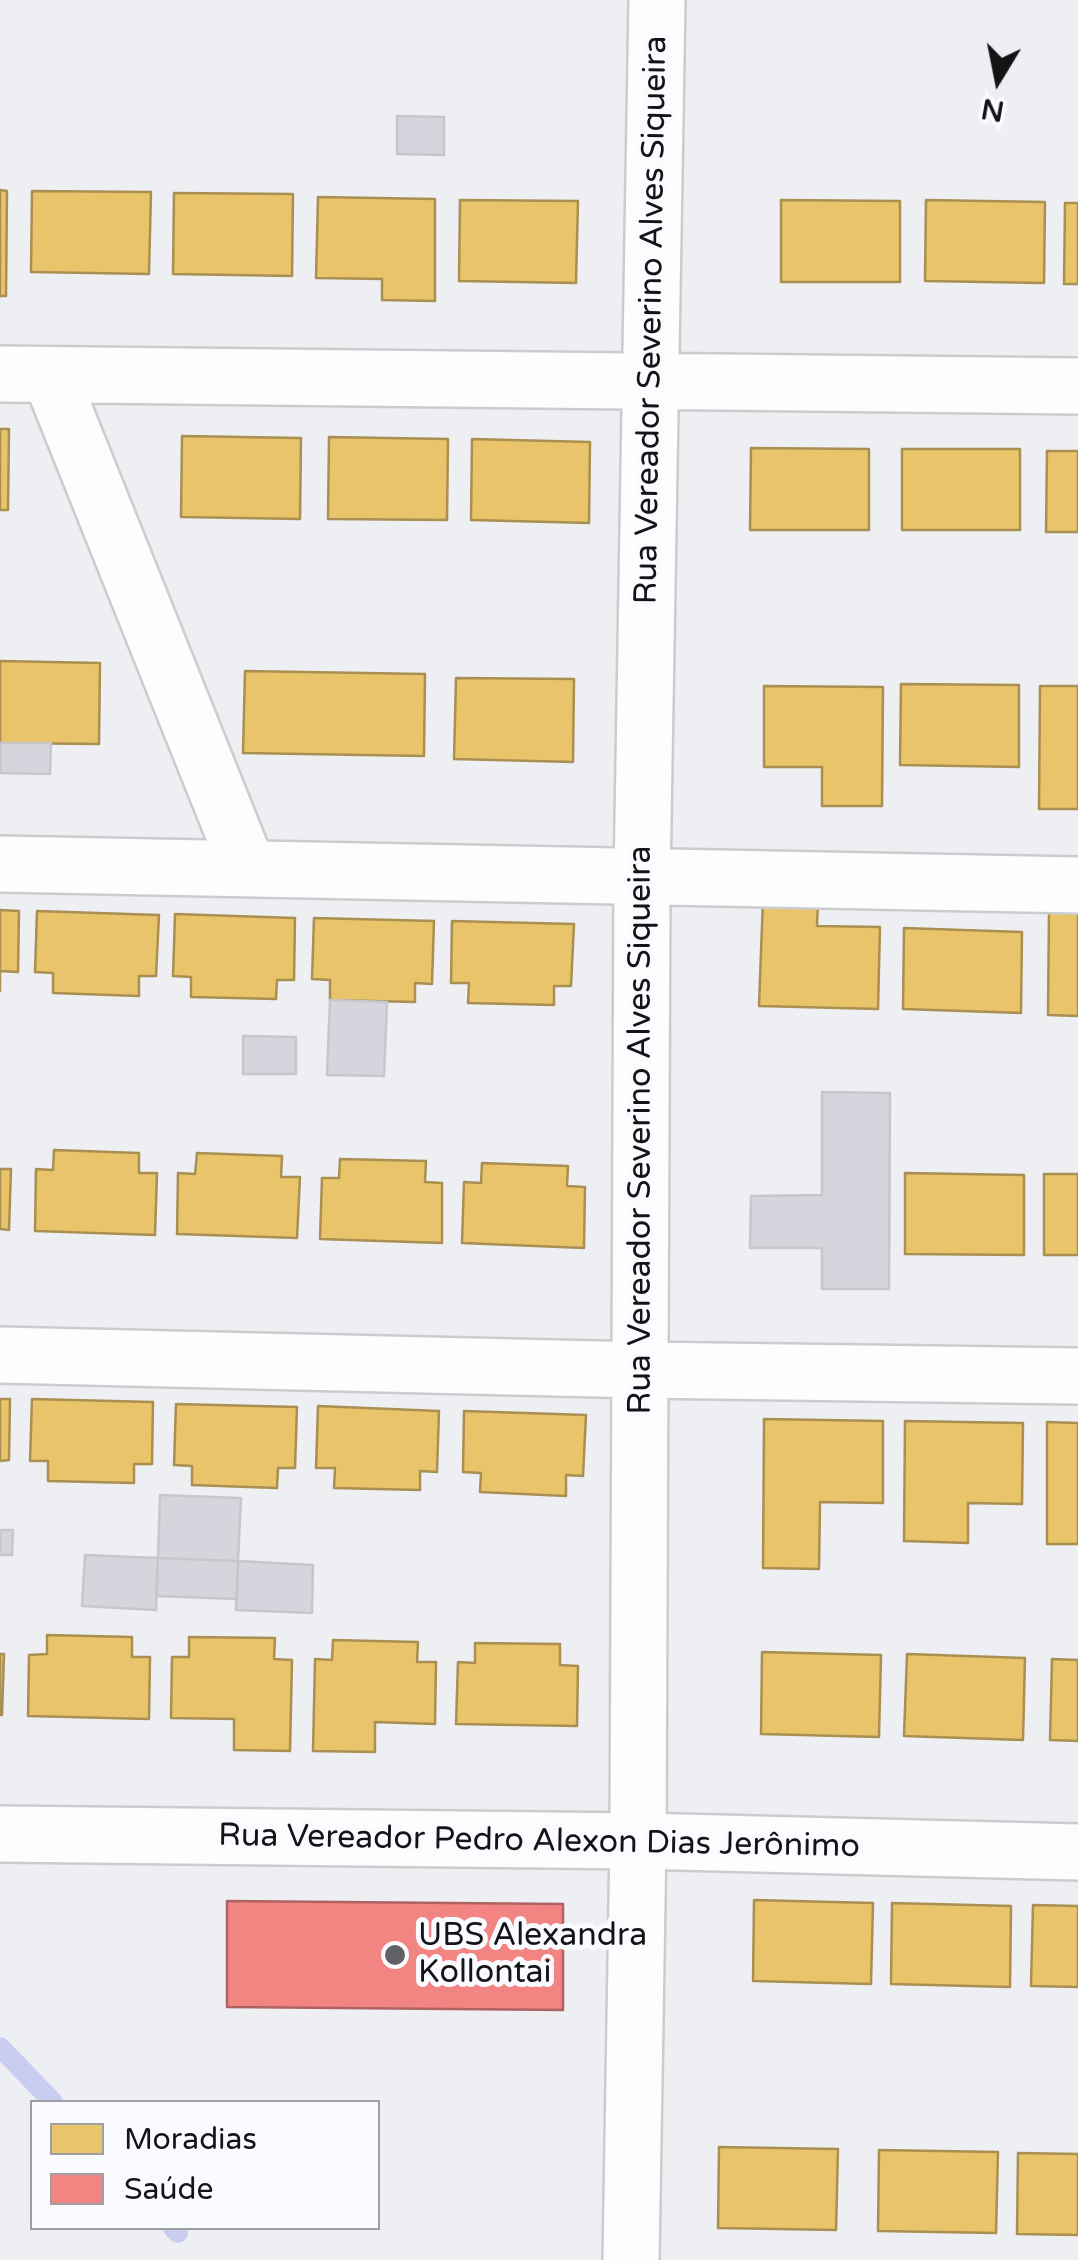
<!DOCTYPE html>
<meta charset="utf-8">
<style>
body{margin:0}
#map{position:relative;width:1078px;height:2260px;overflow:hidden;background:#eeeff2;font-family:"Varela Round",sans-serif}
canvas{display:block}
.legend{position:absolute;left:30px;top:2100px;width:350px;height:130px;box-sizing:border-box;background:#fafbff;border:2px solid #9e9fa2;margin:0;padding:12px 18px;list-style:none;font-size:30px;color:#141417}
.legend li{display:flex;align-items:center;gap:20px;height:50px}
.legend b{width:50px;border:2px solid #9e9fa2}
.north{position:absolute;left:948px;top:30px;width:100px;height:100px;-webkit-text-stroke:8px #fafbff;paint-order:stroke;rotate:190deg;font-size:28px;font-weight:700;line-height:40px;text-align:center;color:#141417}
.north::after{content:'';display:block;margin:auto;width:35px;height:45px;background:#141417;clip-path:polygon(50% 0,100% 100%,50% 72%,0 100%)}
</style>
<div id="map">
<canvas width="1078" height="2260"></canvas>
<ul class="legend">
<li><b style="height:28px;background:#e9c46a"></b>Moradias</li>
<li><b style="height:28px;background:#f28482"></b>Saúde</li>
</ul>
<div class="north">N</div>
</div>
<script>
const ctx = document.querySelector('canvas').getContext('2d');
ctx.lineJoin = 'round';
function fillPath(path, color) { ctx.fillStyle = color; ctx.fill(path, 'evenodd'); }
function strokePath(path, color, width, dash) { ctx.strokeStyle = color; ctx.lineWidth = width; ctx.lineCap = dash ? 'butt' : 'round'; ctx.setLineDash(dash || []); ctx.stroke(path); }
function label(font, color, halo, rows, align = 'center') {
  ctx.font = font + ' "Varela Round",sans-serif'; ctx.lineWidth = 10; ctx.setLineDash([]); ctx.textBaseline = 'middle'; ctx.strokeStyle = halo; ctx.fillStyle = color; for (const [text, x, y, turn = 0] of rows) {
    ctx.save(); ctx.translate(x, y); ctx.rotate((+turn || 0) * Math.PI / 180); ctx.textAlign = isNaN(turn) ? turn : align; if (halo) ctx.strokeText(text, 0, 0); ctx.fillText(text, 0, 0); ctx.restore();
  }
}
const homes = new Path2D(`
 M 0,190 L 7,191 L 6,296 L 0,296 Z
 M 32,191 L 151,192 L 149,274 L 31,272 Z
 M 174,193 L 293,194 L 292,276 L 173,274 Z
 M 318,197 L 435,199 L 435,301 L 382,300 L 382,279 L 316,278 Z
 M 460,200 L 578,201 L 576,283 L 459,281 Z
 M 781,200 L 900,201 L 900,282 L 781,282 Z
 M 926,200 L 1045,202 L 1044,283 L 925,281 Z
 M 1065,203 L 1078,203 L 1078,284 L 1064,284 Z
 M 0,429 L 9,429 L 8,510 L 0,510 Z
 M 182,436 L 301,438 L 300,519 L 181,517 Z
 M 329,437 L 448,439 L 447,520 L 328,519 Z
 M 472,439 L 590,442 L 589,523 L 471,520 Z
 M 751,448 L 869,449 L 869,530 L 750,530 Z
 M 902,449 L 1020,449 L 1020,530 L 902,530 Z
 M 1047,451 L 1078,451 L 1078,532 L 1046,532 Z
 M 0,661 L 100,663 L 99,744 L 0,743 Z
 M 245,671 L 425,674 L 424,756 L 243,753 Z
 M 456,678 L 574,679 L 573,762 L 454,759 Z
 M 901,684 L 1019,685 L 1019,767 L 900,765 Z
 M 764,686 L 883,687 L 882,806 L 822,806 L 822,767 L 764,767 Z
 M 1040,686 L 1078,686 L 1078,809 L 1039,809 Z
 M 763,899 L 818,901 L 817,926 L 880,927 L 878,1009 L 759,1006 Z
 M 0,910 L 19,911 L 18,972 L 0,971 L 0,991 Z
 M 1049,910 L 1078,911 L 1078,1016 L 1048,1015 Z
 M 37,911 L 159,915 L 156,976 L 139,976 L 139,996 L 53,993 L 53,973 L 35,972 Z
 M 175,914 L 295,918 L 294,980 L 277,980 L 276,999 L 191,997 L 191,977 L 173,976 Z
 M 314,918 L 434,921 L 432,984 L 415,983 L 415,1002 L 330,1000 L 330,980 L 312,979 Z
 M 452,921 L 574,924 L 571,986 L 554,986 L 554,1005 L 468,1003 L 469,983 L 451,983 Z
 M 904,928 L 1022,932 L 1021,1013 L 903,1009 Z
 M 54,1150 L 139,1153 L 139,1173 L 157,1173 L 155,1235 L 35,1231 L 36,1169 L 53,1170 Z
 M 197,1153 L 282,1156 L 281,1177 L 300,1177 L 297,1238 L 177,1234 L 178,1173 L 195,1174 Z
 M 340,1159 L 426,1161 L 425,1182 L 442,1183 L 442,1243 L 320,1239 L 322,1178 L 339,1178 Z
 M 482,1163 L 568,1166 L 567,1186 L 585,1187 L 584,1248 L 462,1243 L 464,1182 L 481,1183 Z
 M 0,1169 L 11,1169 L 9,1230 L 0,1229 Z
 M 905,1173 L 1024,1175 L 1024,1255 L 905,1254 Z
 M 1044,1174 L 1078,1174 L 1078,1255 L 1044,1255 Z
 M 0,1399 L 10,1399 L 9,1460 L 0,1461 Z
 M 32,1399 L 153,1402 L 152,1464 L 134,1464 L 134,1483 L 48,1481 L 48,1461 L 30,1461 Z
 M 176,1404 L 297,1407 L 295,1468 L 278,1468 L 277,1488 L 192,1485 L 192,1466 L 174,1465 Z
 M 318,1406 L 439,1411 L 437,1472 L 420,1471 L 420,1490 L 334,1488 L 335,1468 L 316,1468 Z
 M 464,1411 L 586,1415 L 583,1476 L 566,1475 L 566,1496 L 480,1492 L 481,1473 L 463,1472 Z
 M 764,1419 L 883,1421 L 883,1503 L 820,1502 L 819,1569 L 763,1568 Z
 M 905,1421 L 1023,1423 L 1022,1504 L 968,1503 L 968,1543 L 904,1541 Z
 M 1047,1422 L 1078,1423 L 1078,1544 L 1047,1544 Z
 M 47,1635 L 132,1637 L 132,1657 L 150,1657 L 149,1719 L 28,1716 L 29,1655 L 47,1654 Z
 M 189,1637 L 275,1638 L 274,1659 L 292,1660 L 290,1751 L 234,1750 L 234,1719 L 171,1718 L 172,1657 L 189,1657 Z
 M 333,1640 L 418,1642 L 417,1662 L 436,1662 L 435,1724 L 375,1722 L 375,1752 L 313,1751 L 315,1659 L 332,1660 Z
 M 475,1643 L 560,1644 L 560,1665 L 578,1666 L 577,1726 L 456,1724 L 458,1662 L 475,1663 Z
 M 762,1652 L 881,1655 L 879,1737 L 761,1734 Z
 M 0,1654 L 4,1654 L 2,1715 L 0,1715 Z
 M 907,1654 L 1025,1658 L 1023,1740 L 904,1736 Z
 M 1052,1659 L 1078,1660 L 1078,1741 L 1050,1740 Z
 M 754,1900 L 873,1903 L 871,1984 L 753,1981 Z
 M 892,1903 L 1011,1906 L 1010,1987 L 891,1984 Z
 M 1033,1905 L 1078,1906 L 1078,1987 L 1031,1986 Z
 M 719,2147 L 838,2149 L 836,2230 L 718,2228 Z
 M 879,2150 L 998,2152 L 996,2233 L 878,2231 Z
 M 1018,2153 L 1078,2154 L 1078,2235 L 1017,2234 Z`);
fillPath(homes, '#e9c46a');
strokePath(homes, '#a98f51', 2.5);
const health = new Path2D(`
 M 227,1901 L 563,1904 L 563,2010 L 227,2007 Z`);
fillPath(health, '#f28482');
strokePath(health, '#af6262', 2.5);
strokePath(new Path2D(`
 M 0,2047 L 53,2102
 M 173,2228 L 178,2233`), '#c8cdf1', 20);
const building = new Path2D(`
 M 397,116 L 444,117 L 444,155 L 397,154 Z
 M 0,743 L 51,743 L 50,774 L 0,773 Z
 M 330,1000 L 387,1002 L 384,1076 L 327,1075 Z
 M 243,1036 L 296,1037 L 296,1074 L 243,1074 Z
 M 822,1092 L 890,1093 L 889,1289 L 822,1289 L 822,1248 L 750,1248 L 751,1196 L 822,1195 Z
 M 160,1495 L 241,1498 L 238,1561 L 158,1558 Z
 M 0,1530 L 13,1530 L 12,1555 L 0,1555 Z
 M 85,1555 L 158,1558 L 156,1610 L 82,1606 Z
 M 158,1558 L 238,1561 L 237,1599 L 156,1596 Z
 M 238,1561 L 313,1565 L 312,1613 L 236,1610 Z`);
fillPath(building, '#d5d6dd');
strokePath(building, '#c6c7c9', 2.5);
const minor = new Path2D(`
 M 0,374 L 1078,386
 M 50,375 L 248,869
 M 0,864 L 1078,885
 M 0,1355 L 641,1370 L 1078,1376
 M 0,1834 L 638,1841 L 1078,1852
 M 631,2260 L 638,1841 L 642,879 L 657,0`);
strokePath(minor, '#cbccce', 60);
strokePath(minor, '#fcfdfd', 55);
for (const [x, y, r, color] of [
 [395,1955,12,"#606164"]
]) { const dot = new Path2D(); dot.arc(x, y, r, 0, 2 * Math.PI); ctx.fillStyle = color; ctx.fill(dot); strokePath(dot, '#fafbff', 4); }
label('32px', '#141417', '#fafbff', [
 ["Rua Vereador Severino Alves Siqueira",652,320,-89],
 ["Rua Vereador Severino Alves Siqueira",642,1130,-90],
 ["Rua Vereador Pedro Alexon Dias Jerônimo",539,1842,1]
]);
label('32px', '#141417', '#fafbff', [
 ["UBS Alexandra",418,1937],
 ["Kollontai",418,1974]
], 'left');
</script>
